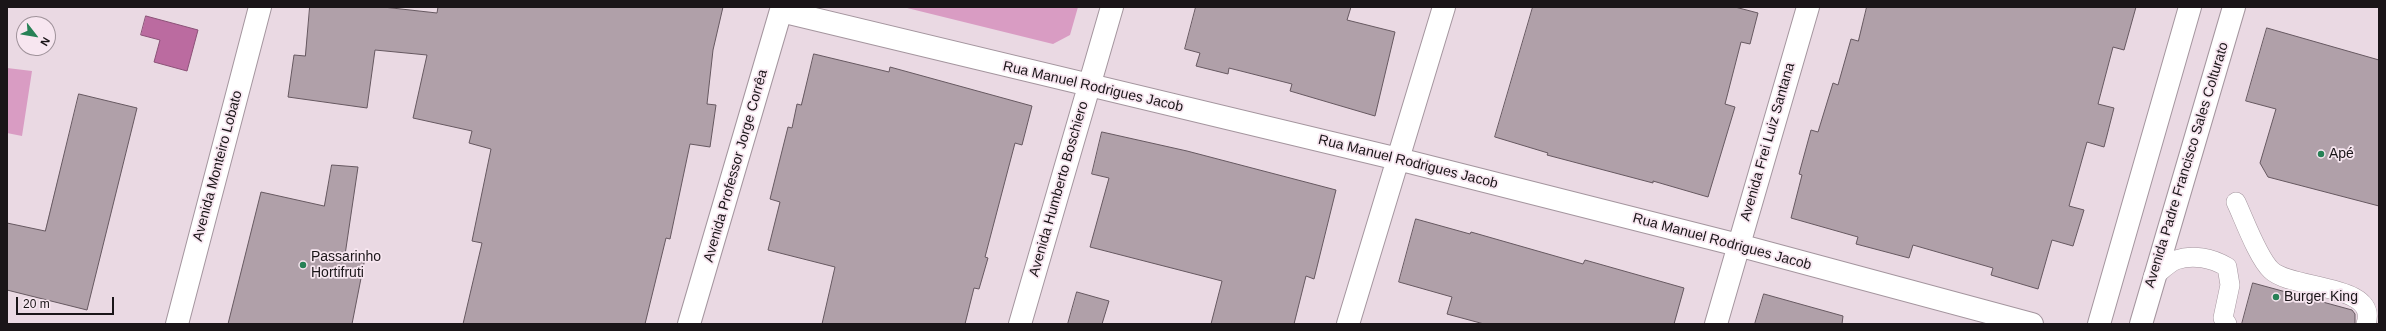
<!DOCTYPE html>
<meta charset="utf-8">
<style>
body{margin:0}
#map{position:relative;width:2386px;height:331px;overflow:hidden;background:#ead9e3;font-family:Arial,sans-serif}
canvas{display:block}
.frame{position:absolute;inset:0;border:8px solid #1a1518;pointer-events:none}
.north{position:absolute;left:16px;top:16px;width:40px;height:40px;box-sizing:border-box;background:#f7e6f0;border:1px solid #9f929a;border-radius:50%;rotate:121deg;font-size:11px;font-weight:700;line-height:16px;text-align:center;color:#1a1518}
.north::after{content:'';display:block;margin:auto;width:14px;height:18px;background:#278156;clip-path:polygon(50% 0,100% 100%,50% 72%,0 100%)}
.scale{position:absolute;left:16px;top:297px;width:98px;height:18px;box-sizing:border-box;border:2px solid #1a1518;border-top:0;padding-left:5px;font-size:12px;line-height:14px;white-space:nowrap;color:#1a1518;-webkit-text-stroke:3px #f7e6f0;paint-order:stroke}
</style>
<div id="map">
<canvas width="2386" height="331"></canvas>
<div class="frame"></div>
<div class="north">N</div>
<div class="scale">20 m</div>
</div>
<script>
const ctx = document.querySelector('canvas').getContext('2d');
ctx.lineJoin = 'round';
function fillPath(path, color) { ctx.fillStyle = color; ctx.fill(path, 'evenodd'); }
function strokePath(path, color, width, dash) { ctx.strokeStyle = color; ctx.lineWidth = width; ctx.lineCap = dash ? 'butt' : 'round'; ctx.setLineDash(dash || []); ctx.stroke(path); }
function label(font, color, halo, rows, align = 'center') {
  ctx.font = font + ' Arial,sans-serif'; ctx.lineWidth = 3.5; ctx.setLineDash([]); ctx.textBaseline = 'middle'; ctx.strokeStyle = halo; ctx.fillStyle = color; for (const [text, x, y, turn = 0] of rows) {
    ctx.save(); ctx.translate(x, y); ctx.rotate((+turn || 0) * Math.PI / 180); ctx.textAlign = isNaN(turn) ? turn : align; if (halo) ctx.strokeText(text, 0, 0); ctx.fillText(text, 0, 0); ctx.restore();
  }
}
fillPath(new Path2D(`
 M 903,7 L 1078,7 L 1070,35 L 1053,44 Z
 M 7,68 L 32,71 L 22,136 L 7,133 Z`), '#d99cc3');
const water = new Path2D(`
 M 146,16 L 198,30 L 187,71 L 154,62 L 160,40 L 141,35 Z`);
fillPath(water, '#bb6ba0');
strokePath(water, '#8b5177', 1);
const building = new Path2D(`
 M 310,7 L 383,7 L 437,13 L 438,7 L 723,7 L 713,50 L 707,104 L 716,105 L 710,147 L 690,144 L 670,239 L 666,238 L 645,324 L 463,324 L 482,243 L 472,241 L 491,149 L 469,143 L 472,131 L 413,118 L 427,55 L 375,50 L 367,108 L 288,97 L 294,55 L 305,56 Z
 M 1196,7 L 1351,7 L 1347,20 L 1395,32 L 1375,116 L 1290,91 L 1292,84 L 1229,68 L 1228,74 L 1196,66 L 1200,53 L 1185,49 Z
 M 1533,7 L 1735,7 L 1758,13 L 1750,44 L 1741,42 L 1725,104 L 1735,107 L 1708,197 L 1653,181 L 1653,183 L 1547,155 L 1548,153 L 1495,137 Z
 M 1867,7 L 2136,7 L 2124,50 L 2113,47 L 2098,104 L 2114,108 L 2104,147 L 2087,142 L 2069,206 L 2084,210 L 2073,246 L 2052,240 L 2038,289 L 1991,275 L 1993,268 L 1913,245 L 1909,258 L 1856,244 L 1858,237 L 1791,218 L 1802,175 L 1799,174 L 1811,130 L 1818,132 L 1833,83 L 1838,85 L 1851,39 L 1858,41 Z
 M 2267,28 L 2379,60 L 2379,206 L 2268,177 L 2260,163 L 2276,109 L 2246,101 Z
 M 814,54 L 889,72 L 890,67 L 1032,106 L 1022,145 L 1015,143 L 985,257 L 988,258 L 979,289 L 974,288 L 965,324 L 822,324 L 835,267 L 768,250 L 780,202 L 770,199 L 788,127 L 792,128 L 797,104 L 801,105 Z
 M 79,94 L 137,108 L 87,310 L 7,290 L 7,223 L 45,231 Z
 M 1102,132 L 1187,151 L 1336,190 L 1314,279 L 1306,276 L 1294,324 L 1211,324 L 1222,281 L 1090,247 L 1109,178 L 1092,174 Z
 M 332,165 L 358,167 L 345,255 L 365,258 L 352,324 L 228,324 L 261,192 L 324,206 Z
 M 1416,219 L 1470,234 L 1471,232 L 1583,264 L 1585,260 L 1684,288 L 1674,324 L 1484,324 L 1447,314 L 1452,297 L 1399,282 Z
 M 2253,283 L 2352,310 L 2355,314 L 2355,324 L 2242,324 Z
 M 1077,292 L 1109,301 L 1102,324 L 1068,324 Z
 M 1764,294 L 1843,316 L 1842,324 L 1755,324 Z`);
fillPath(building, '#b0a0a9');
strokePath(building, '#665860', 1);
const lane = new Path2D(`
 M 2236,202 C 2244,219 2258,258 2271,270 C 2291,290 2379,283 2366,324
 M 2153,277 C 2160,272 2168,263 2176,260 C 2193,254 2212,258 2227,267 L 2230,285 L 2223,318 L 2227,324`);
const street = new Path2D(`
 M 781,11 L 1398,159 L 1738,245 L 2032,324
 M 177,324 L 260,7
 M 689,324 L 782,7
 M 1020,324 L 1112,7
 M 1348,324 L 1444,7
 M 1716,324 L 1808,7`);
const secondary = new Path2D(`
 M 2099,324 L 2190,7
 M 2141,324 L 2234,7`);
strokePath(lane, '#a4959e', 20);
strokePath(street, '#a4959e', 24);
strokePath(secondary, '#a4959e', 24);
strokePath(lane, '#fff', 19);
strokePath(street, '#fff', 22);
strokePath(secondary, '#fff', 22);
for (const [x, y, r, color] of [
 [2321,154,4,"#278156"],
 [303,265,4,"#278156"],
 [2276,297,4,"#278156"]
]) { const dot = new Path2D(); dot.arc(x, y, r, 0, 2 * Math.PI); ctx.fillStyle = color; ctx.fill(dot); strokePath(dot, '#f7e6f0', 1.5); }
label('14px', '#1a1518', '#f7e6f0', [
 ["Rua Manuel Rodrigues Jacob",1093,87,13],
 ["Avenida Frei Luiz Santana",1768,142,-74],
 ["Rua Manuel Rodrigues Jacob",1408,162,14],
 ["Avenida Padre Francisco Sales Colturato",2187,165,-73],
 ["Avenida Monteiro Lobato",218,166,-75],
 ["Avenida Professor Jorge Corrêa",736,166,-74],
 ["Avenida Humberto Boschiero",1059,189,-74],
 ["Rua Manuel Rodrigues Jacob",1722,242,15]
]);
label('14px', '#1a1518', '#f7e6f0', [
 ["Apé",2329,154],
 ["Passarinho",311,257],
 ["Hortifruti",311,273],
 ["Burger King",2284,297]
], 'left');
</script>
